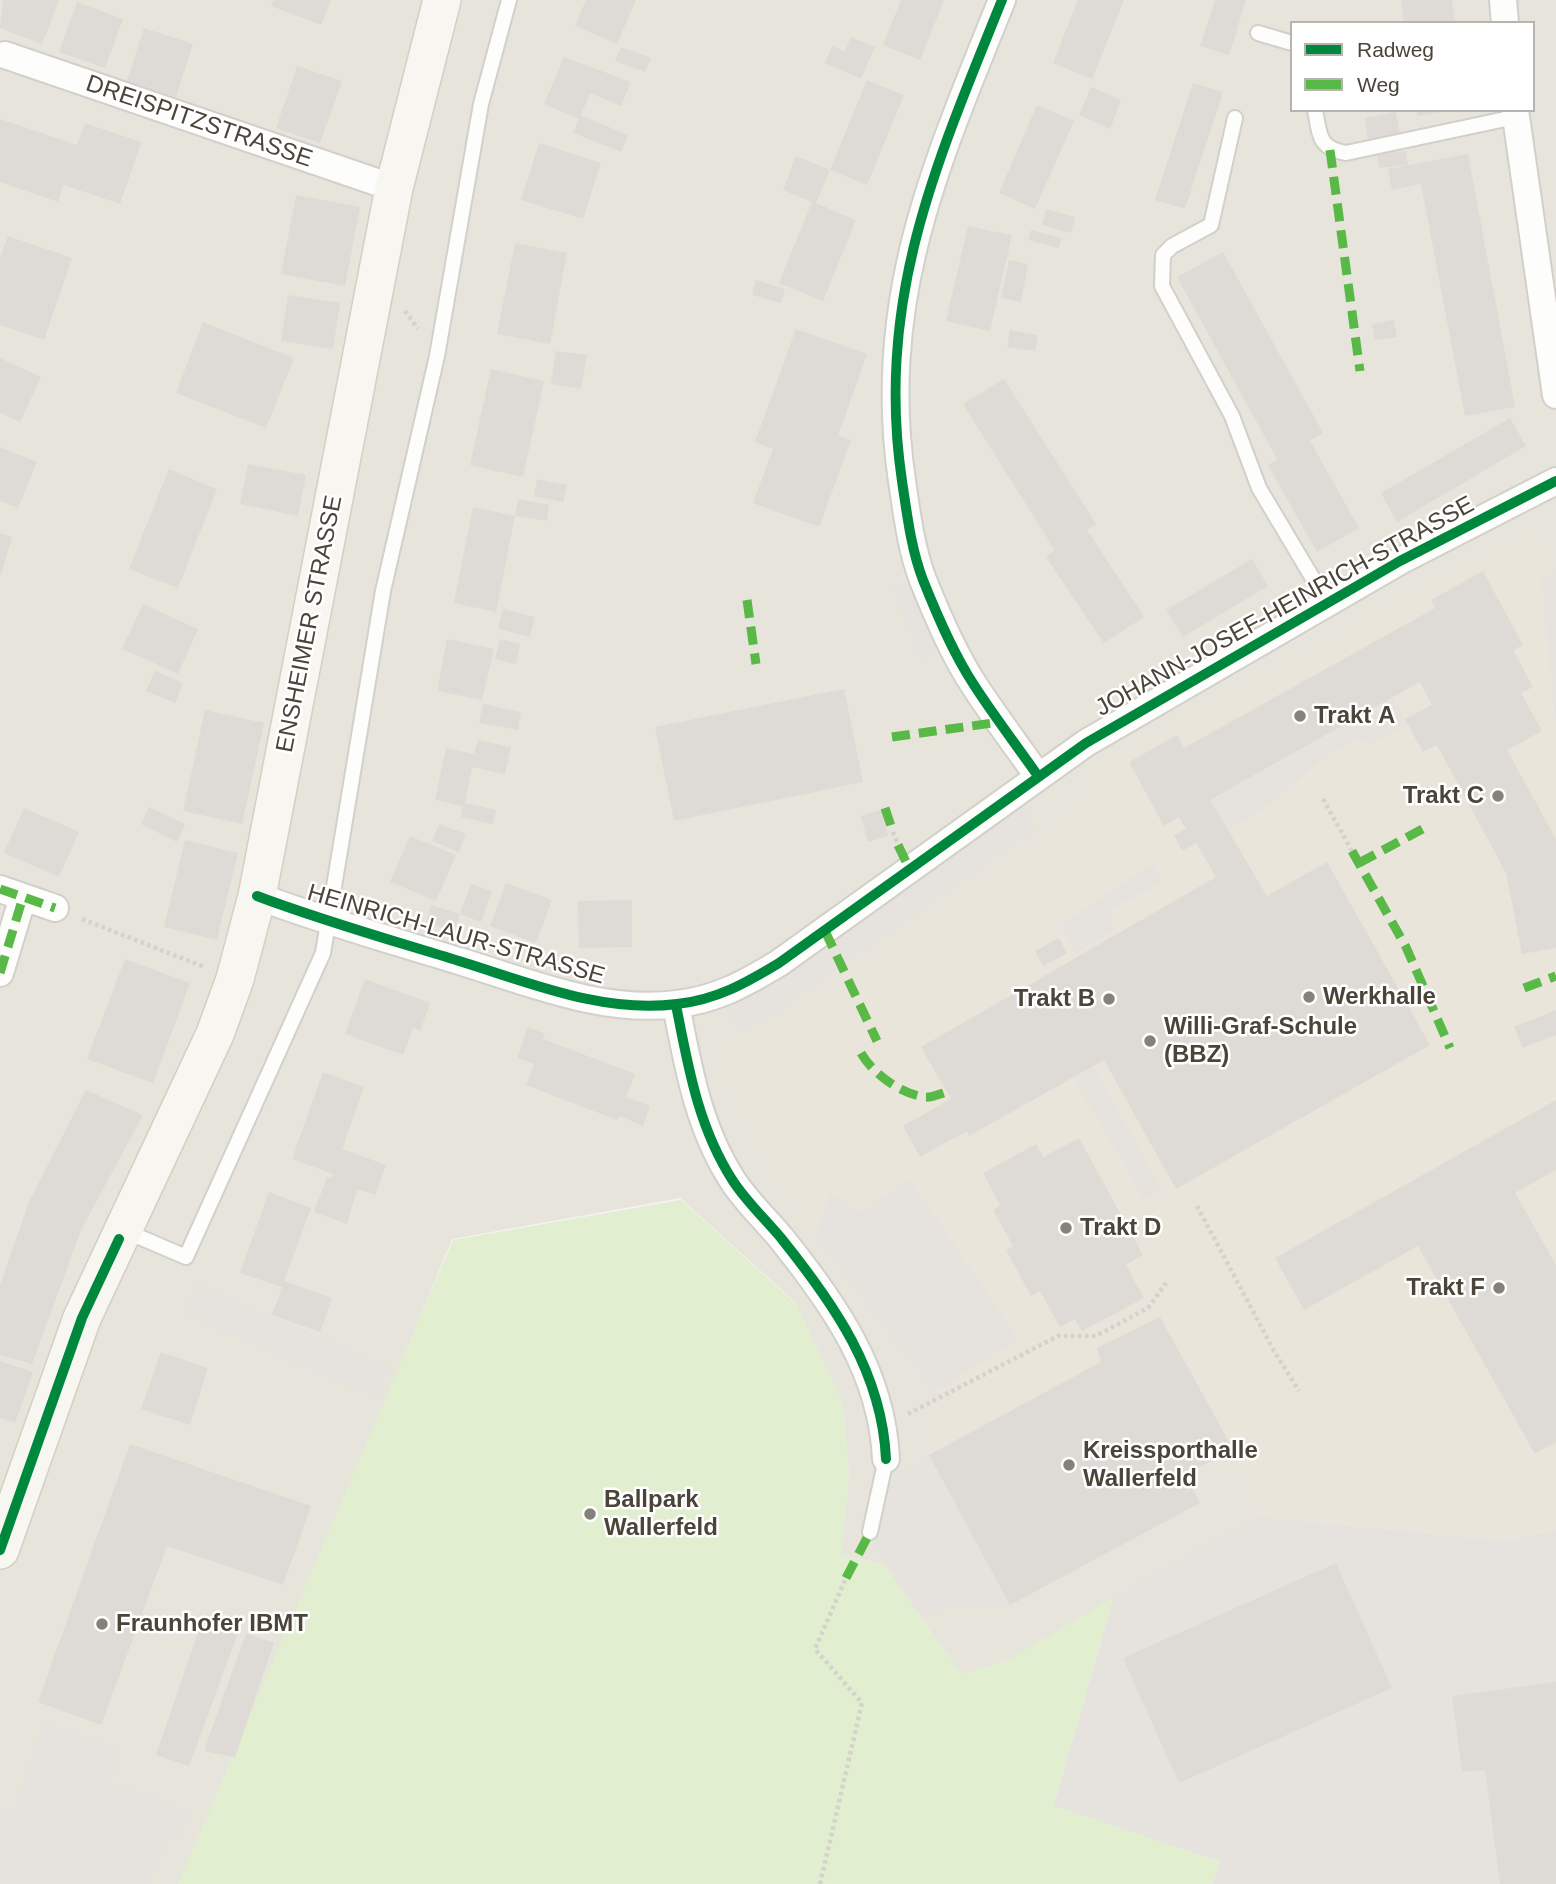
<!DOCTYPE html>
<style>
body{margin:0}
#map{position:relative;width:1556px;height:1884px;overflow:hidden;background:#f4f2ee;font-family:Arial,sans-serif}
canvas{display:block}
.legend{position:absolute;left:1290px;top:21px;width:245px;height:91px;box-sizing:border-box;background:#fff;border:2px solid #b7b4b0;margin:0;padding:9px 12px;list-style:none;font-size:21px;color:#4b4439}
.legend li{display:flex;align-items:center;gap:14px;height:35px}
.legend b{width:35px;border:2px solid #b7b4b0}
</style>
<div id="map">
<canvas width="1556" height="1884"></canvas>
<ul class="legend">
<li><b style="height:9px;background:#00873e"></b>Radweg</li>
<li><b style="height:9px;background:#58b947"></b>Weg</li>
</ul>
</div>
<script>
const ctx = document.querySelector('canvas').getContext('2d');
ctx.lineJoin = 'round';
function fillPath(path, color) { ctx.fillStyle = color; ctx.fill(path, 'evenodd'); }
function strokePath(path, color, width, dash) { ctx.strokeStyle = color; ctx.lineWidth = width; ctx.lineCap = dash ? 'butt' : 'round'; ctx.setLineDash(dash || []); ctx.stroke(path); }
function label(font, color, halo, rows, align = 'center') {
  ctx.font = font + ' Arial,sans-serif'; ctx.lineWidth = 5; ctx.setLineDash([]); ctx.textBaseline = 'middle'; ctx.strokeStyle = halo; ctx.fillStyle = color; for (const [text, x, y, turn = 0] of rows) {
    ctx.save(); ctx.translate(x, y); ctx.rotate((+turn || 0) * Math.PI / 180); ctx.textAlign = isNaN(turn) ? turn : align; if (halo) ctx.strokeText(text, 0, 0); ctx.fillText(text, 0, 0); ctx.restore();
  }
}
fillPath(new Path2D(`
 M 0,0 L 1556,0 L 1556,1530 L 1257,1516 L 1010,1659 L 962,1675 L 883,1564 L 841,1555 L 849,1474 L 843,1405 L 795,1302 L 680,1198 L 452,1239 L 188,1884 L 0,1884 ZM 1292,23 L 1533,23 L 1533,110 L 1292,110 Z`), '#e7e4dc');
fillPath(new Path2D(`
 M 1257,1516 L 1506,1540 L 1556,1530 L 1556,1884 L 1212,1884 L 1220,1862 L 1053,1806 L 1114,1597 Z`), '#e6e2de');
fillPath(new Path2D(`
 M 1538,526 L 1556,724 L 1556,1530 L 1506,1540 L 1257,1516 L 1250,1483 L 1160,1317 L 1097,1347 L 1101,1362 L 929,1455 L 935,1391 L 815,1236 L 732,1095 L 717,1062 L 723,1053 L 763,1029 L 1081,807 L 1097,767 Z`), '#eae5da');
fillPath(new Path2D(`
 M 681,1200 L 796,1304 L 843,1405 L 849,1474 L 841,1555 L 883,1564 L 962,1675 L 1010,1659 L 1114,1597 L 1053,1805 L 1220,1862 L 1212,1884 L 178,1884 L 453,1240 Z`), '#e1eecf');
fillPath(new Path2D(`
 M 1556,574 L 1556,730 L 1541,576 Z
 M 915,578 L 943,652 L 920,660 L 893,587 Z
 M 1393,697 L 1408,725 L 1373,744 L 1356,738 L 1318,763 L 1272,803 L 1228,831 L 1210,800 Z
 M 1022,807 L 1035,828 L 782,1008 L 741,1033 L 726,1010 L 768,987 Z
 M 1153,864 L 1162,883 L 1110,909 L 1113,930 L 1076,952 L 1059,926 Z
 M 1093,1066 L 1162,1189 L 1144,1199 L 1073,1077 Z
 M 910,1179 L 1018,1340 L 935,1391 L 815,1236 L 830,1192 L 860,1212 Z
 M 196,1283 L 390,1367 L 377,1398 L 183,1314 Z
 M 929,1455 L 1010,1605 L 916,1611 L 870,1532 L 888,1482 Z
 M 44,1723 L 121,1750 L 110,1782 L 189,1810 L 180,1837 L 168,1834 L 150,1884 L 0,1884 L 0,1807 L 13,1811 Z`), '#e6e3df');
fillPath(new Path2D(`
 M 3,0 L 59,0 L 42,44 L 0,28 Z
 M 273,0 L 331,0 L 321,25 L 271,6 Z
 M 586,0 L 636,0 L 617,44 L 575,26 Z
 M 901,0 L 944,0 L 920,60 L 883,45 Z
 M 1078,0 L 1124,0 L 1092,79 L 1053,63 Z
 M 1215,0 L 1246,0 L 1229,55 L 1200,46 Z
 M 1401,0 L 1452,0 L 1455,23 L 1404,23 Z
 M 77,2 L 123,19 L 105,68 L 59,52 Z
 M 144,28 L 193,44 L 176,97 L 127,81 Z
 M 851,37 L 875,47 L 861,79 L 825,63 L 832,46 L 845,51 Z
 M 621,47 L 651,58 L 645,72 L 615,61 Z
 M 564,57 L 631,82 L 621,106 L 590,93 L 581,115 L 628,135 L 621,152 L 573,133 L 579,119 L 544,104 Z
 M 297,66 L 342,81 L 320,143 L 276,128 Z
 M 867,80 L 904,95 L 867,185 L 830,170 Z
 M 1193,83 L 1223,92 L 1185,209 L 1155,200 Z
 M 1091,87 L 1121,100 L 1110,129 L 1079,115 Z
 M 1037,105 L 1074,121 L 1035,209 L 999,193 Z
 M 1417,110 L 1443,110 L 1443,112 L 1417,116 Z
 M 1396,112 L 1400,135 L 1368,140 L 1365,118 Z
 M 0,119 L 77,145 L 85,123 L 141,142 L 120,204 L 63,185 L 58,202 L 0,182 Z
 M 539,143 L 601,163 L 583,219 L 521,200 Z
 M 1406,151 L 1408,165 L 1379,168 L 1377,155 Z
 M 1468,154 L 1515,407 L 1465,416 L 1421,184 L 1392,190 L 1388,169 Z
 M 796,156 L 830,170 L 816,203 L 856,220 L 823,301 L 779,283 L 812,202 L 783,190 Z
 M 296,195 L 360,207 L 345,286 L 281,274 Z
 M 1046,209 L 1075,217 L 1071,233 L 1042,225 Z
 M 968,226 L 1012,235 L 990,331 L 946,321 Z
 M 1031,230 L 1062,238 L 1059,248 L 1028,240 Z
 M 8,236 L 72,258 L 44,340 L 0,325 L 0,259 Z
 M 515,243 L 567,253 L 550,344 L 497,334 Z
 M 1223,252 L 1323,433 L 1310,441 L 1359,528 L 1317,552 L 1268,465 L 1277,459 L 1177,277 Z
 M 1009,260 L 1028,264 L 1021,302 L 1001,298 Z
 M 756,280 L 785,289 L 781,303 L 752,295 Z
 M 288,295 L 340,303 L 333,349 L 281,341 Z
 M 1394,320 L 1397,337 L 1375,340 L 1372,324 Z
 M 203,322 L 294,358 L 266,428 L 176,393 Z
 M 796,329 L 867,354 L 838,436 L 851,440 L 819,527 L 753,503 L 773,449 L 755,442 Z
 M 1010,330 L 1038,335 L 1035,351 L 1007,347 Z
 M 556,351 L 587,355 L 581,389 L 551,384 Z
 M 0,358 L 41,377 L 20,422 L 0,413 Z
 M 491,369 L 544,381 L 523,477 L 470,465 Z
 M 1004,379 L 1096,524 L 1087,530 L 1144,617 L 1104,643 L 1046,557 L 1055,550 L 963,404 Z
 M 1510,418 L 1526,446 L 1397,522 L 1381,493 Z
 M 0,447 L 37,462 L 18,508 L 0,501 Z
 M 248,464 L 306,475 L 298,516 L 240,504 Z
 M 169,469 L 217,489 L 178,588 L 129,569 Z
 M 537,479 L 567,485 L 563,502 L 534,496 Z
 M 518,499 L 549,505 L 547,521 L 515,516 L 496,612 L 454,603 L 473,507 L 515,516 Z
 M 0,533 L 12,537 L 1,575 L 0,575 Z
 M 1252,559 L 1268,586 L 1183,637 L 1166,610 Z
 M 1483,571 L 1523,645 L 1513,650 L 1533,687 L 1521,693 L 1542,731 L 1507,750 L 1556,839 L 1556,948 L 1522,954 L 1506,873 L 1437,745 L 1423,752 L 1405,719 L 1432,705 L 1420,682 L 1210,800 L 1267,896 L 1327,862 L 1430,1045 L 1176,1189 L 1104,1060 L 969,1136 L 967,1131 L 920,1157 L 903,1126 L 951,1099 L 921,1047 L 1216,877 L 1196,843 L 1182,851 L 1174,835 L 1186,829 L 1179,817 L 1164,826 L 1129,762 L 1177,735 L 1184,748 L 1435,608 L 1431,600 Z
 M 143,604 L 198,629 L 178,674 L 122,649 Z
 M 503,609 L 535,617 L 530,637 L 498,629 Z
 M 447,639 L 494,649 L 482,700 L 437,691 Z
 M 500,639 L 520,644 L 516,664 L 495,659 Z
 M 155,671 L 183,683 L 175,703 L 146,691 Z
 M 844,689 L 863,782 L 674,821 L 655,727 Z
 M 483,704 L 521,712 L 518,730 L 479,723 Z
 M 205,710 L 264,723 L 242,824 L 183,811 Z
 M 478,740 L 511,747 L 505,774 L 472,767 L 465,803 L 496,810 L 493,824 L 461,817 L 463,806 L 435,800 L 446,748 L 474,754 Z
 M 149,807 L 185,824 L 177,842 L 141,824 Z
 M 24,808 L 79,832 L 59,877 L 4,853 Z
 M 881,810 L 888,836 L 868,842 L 861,816 Z
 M 439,824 L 466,834 L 459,852 L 432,841 Z
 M 410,836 L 456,855 L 436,901 L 390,882 Z
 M 185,840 L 238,853 L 217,940 L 164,927 Z
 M 506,883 L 552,900 L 536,943 L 490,926 Z
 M 471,884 L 492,891 L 481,922 L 460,914 Z
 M 632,900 L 632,947 L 579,948 L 578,901 Z
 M 431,905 L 460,914 L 454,931 L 426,923 Z
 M 1059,938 L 1067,953 L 1043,966 L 1035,951 Z
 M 125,959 L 190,983 L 153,1083 L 87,1059 Z
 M 365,979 L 430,1003 L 420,1031 L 413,1028 L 403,1055 L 345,1034 Z
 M 1556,1010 L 1556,1035 L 1523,1048 L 1514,1027 Z
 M 528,1027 L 545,1034 L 543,1039 L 635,1074 L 626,1097 L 650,1106 L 643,1126 L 619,1116 L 617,1120 L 526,1085 L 534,1064 L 517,1058 Z
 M 323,1072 L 364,1087 L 342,1149 L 386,1165 L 375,1195 L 357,1189 L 347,1224 L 314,1212 L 327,1177 L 331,1179 L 333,1174 L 292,1159 Z
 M 86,1090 L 143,1115 L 81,1230 L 32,1364 L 0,1355 L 0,1285 L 29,1202 Z
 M 1556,1100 L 1556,1170 L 1515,1193 L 1556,1265 L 1556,1442 L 1535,1454 L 1418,1246 L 1304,1310 L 1275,1258 Z
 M 1079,1138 L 1143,1255 L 1126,1265 L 1144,1298 L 1082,1331 L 1075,1319 L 1060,1327 L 1040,1291 L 1031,1296 L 1006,1250 L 1013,1246 L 993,1210 L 1000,1205 L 983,1173 L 1036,1144 L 1043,1157 Z
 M 269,1192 L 311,1208 L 284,1281 L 332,1298 L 320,1332 L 272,1315 L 282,1287 L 240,1273 Z
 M 1160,1317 L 1233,1449 L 1185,1475 L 1200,1503 L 1010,1605 L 929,1455 L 1101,1362 L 1097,1348 Z
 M 161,1352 L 208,1368 L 190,1425 L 141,1409 Z
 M 0,1361 L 33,1372 L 15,1423 L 0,1418 Z
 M 130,1444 L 311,1506 L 283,1585 L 167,1546 L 101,1725 L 38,1702 Z
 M 1336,1563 L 1392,1688 L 1179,1783 L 1123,1658 Z
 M 203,1618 L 239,1630 L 189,1766 L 156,1755 Z
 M 246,1633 L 274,1643 L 235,1757 L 204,1751 Z
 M 1556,1682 L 1556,1884 L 1500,1884 L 1485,1770 L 1462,1772 L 1452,1696 Z`), '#dedbd6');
const service = new Path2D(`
 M 1258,33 L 1292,43
 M 1315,110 C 1320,135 1318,148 1346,153 L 1515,117
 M 1235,118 L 1211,225 L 1172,246 L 1163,255 L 1162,286 L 1232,416 L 1259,488 L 1328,604
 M 123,1230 L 186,1257 L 323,953 L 383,591 L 437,356 L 481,104 L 509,0
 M 870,1532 L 886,1459`);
const minor = new Path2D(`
 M 1002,0 C 936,164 875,299 902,481 C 907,514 911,549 923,580 C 937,615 953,653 974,685 C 994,716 1017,746 1038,776
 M 1503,0 L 1505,23
 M 5,55 L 394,188
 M 1515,110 L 1556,395
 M 0,889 L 55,908
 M 257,896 C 323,921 391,940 459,961 C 528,982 603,1014 677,1004 C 716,1000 746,983 779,963 L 1086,743 L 1400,561 L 1556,481
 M 0,973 L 23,897
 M 676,1005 C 688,1066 698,1127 733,1181 C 746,1201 765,1219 781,1238 C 834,1304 882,1372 886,1459`);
const secondary = new Path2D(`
 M 0,1550 L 82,1318 L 215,1034 L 235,979 L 257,896 L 394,188 L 442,0`);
strokePath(service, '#d2d0cb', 18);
strokePath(minor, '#d2d0cb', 30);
strokePath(secondary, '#d3cfc5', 40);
strokePath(new Path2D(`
 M 405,311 L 418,329
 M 1323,799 L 1352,851
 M 893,832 L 898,844
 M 82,919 L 204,967
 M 1197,1206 L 1274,1351 L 1299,1391
 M 908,1414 L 1058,1336 L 1096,1336 L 1148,1308 L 1166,1283
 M 820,1884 L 862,1703 L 815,1649 L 846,1578`), '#d3d2cc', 4.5, [3.5, 3.5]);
strokePath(service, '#fdfdfc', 14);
strokePath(minor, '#fdfdfc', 26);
strokePath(secondary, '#f7f6f1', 37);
strokePath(new Path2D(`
 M 1330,150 L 1360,371
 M 747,600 L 756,664
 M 892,737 L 1000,722
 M 885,808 L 893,832
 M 898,845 L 910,870
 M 1352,851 L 1406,947 L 1450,1048
 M 1359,863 L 1428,826
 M 0,889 L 55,908
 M 825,931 L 877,1041
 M 0,973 L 23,897
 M 1524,988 L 1556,976
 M 861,1053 C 873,1074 900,1093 924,1097 C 931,1098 940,1094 946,1092
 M 846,1578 L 870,1532`), '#58b947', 9, [18, 9]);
strokePath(new Path2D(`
 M 1002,0 C 936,164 875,299 902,481 C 907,514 911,549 923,580 C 937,615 953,653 974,685 C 994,716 1017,746 1038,776
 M 257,896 C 323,921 391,940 459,961 C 528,982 603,1014 677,1004 C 716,1000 746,983 779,963 L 1086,743 L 1400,561 L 1556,481
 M 676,1005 C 688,1066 698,1127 733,1181 C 746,1201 765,1219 781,1238 C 834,1304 882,1372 886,1459
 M 0,1550 L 82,1318 L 119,1239`), '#00873e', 10);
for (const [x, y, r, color] of [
 [1300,716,7,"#868178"],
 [1498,796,7,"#868178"],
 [1309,997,7,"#868178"],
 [1109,999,7,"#868178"],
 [1150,1041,7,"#868178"],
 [1066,1228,7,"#868178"],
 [1499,1288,7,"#868178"],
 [1069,1465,7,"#868178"],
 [590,1514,7,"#868178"],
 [102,1624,7,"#868178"]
]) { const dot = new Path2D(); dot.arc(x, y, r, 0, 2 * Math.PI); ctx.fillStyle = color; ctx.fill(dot); strokePath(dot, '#fff', 2.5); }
label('24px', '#4b4439', '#fff', [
 ["DREISPITZSTRASSE",199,122,19],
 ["JOHANN-JOSEF-HEINRICH-STRASSE",1285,607,-29],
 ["ENSHEIMER STRASSE",310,624,-79],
 ["HEINRICH-LAUR-STRASSE",456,935,16]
]);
label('bold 24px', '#4b4439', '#fff', [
 ["Trakt A",1314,716],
 ["Trakt C",1484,796,"right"],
 ["Werkhalle",1323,997],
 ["Trakt B",1095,999,"right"],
 ["Willi-Graf-Schule",1164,1027],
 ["(BBZ)",1164,1055],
 ["Trakt D",1080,1228],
 ["Trakt F",1485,1288,"right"],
 ["Kreissporthalle",1083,1451],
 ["Wallerfeld",1083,1479],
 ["Ballpark",604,1500],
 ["Wallerfeld",604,1528],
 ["Fraunhofer IBMT",116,1624]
], 'left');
</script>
